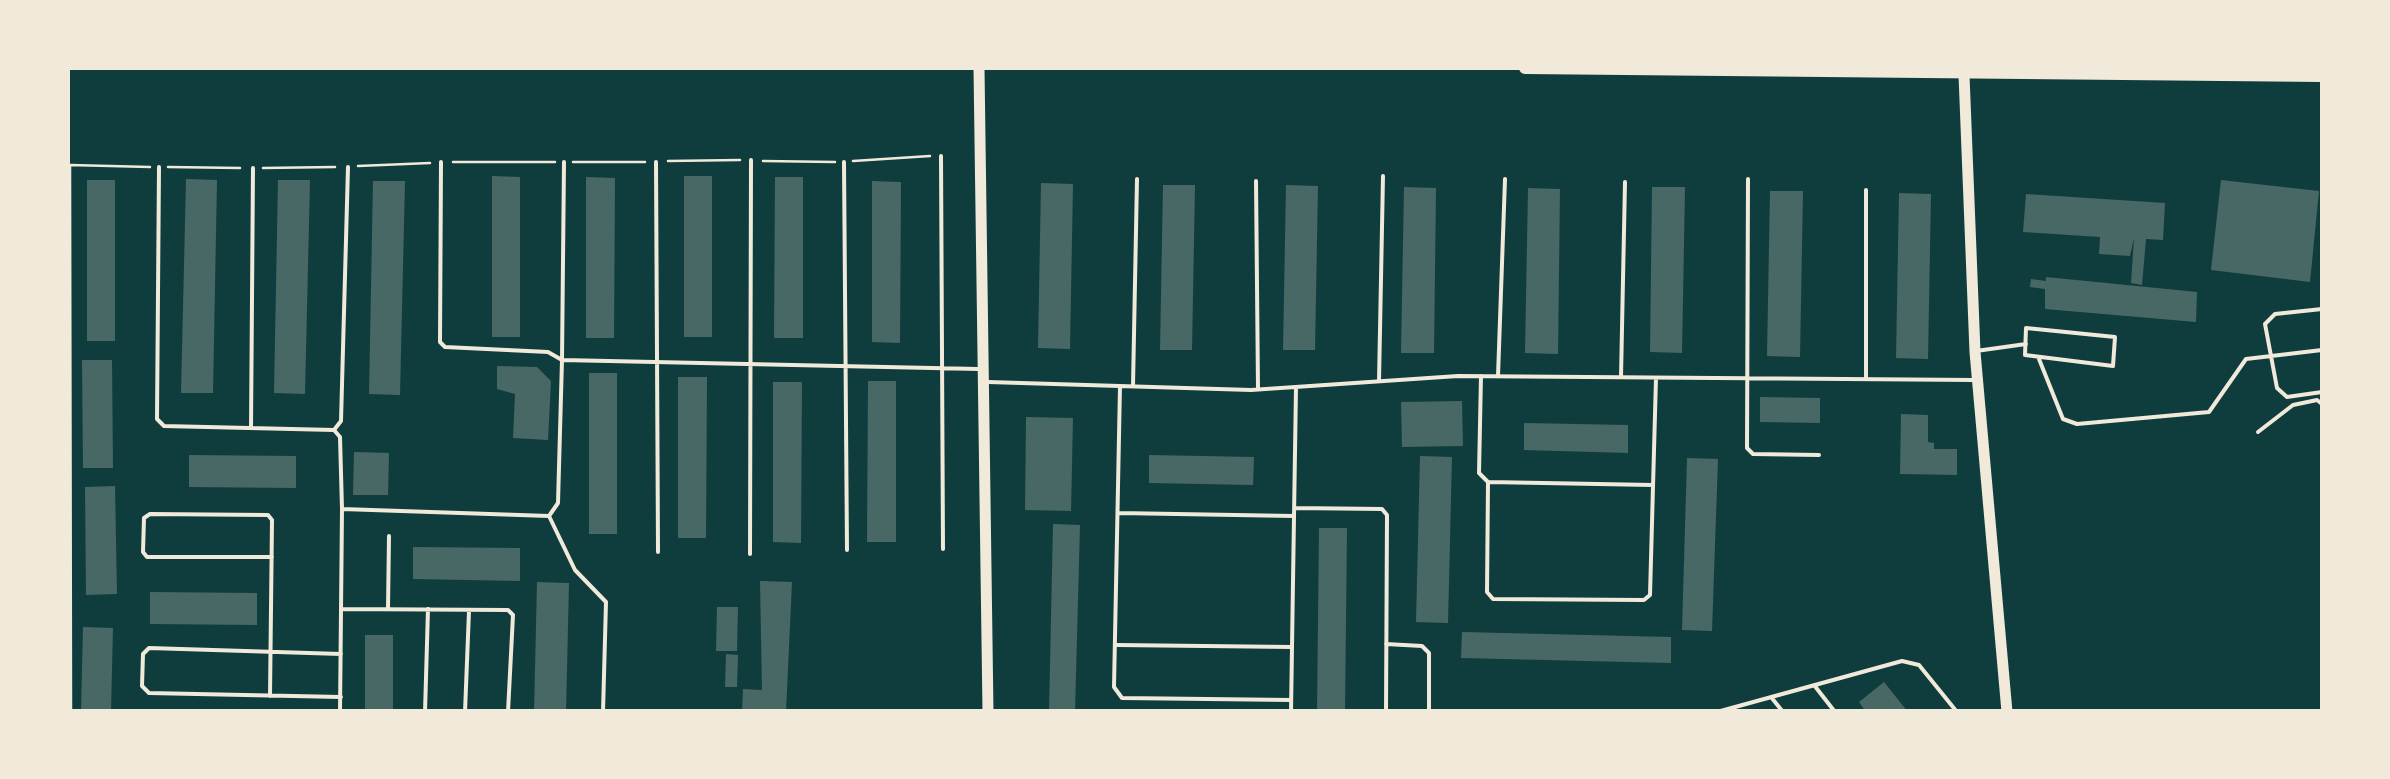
<!DOCTYPE html>
<style>
body{margin:0}
#map{position:relative;width:2390px;height:779px;overflow:hidden;background:#0f3d3e;font-family:Overpass,sans-serif}
canvas{display:block}
.frame{position:absolute;inset:0;border:70px solid #f1e9da;pointer-events:none}
</style>
<div id="map">
<canvas width="2390" height="779"></canvas>
<div class="frame"></div>
</div>
<script>
const ctx = document.querySelector('canvas').getContext('2d');
ctx.lineJoin = 'round';
function fillPath(path, color) { ctx.fillStyle = color; ctx.fill(path, 'evenodd'); }
function strokePath(path, color, width, dash) { ctx.strokeStyle = color; ctx.lineWidth = width; ctx.lineCap = dash ? 'butt' : 'round'; ctx.setLineDash(dash || []); ctx.stroke(path); }
fillPath(new Path2D(`
 M 492,176 L 520,177 L 520,337 L 492,337 Z
 M 684,176 L 712,176 L 712,337 L 684,337 Z
 M 586,177 L 615,178 L 614,338 L 586,338 Z
 M 775,177 L 803,177 L 803,338 L 774,338 Z
 M 186,179 L 217,180 L 213,393 L 181,393 Z
 M 87,180 L 115,180 L 115,341 L 87,341 Z
 M 278,180 L 310,180 L 305,394 L 274,393 Z
 M 2221,180 L 2319,191 L 2310,282 L 2211,270 Z
 M 373,181 L 405,181 L 400,395 L 369,394 Z
 M 872,181 L 901,182 L 900,343 L 872,342 Z
 M 1041,183 L 1073,184 L 1070,349 L 1038,348 Z
 M 1163,185 L 1195,185 L 1192,350 L 1160,350 Z
 M 1286,185 L 1318,186 L 1315,350 L 1283,350 Z
 M 1404,187 L 1436,188 L 1434,353 L 1401,353 Z
 M 1652,187 L 1685,187 L 1682,353 L 1650,352 Z
 M 1528,188 L 1560,189 L 1558,354 L 1525,353 Z
 M 1770,191 L 1803,191 L 1800,357 L 1767,356 Z
 M 1899,193 L 1931,194 L 1928,359 L 1896,358 Z
 M 2026,194 L 2165,203 L 2163,240 L 2146,239 L 2142,285 L 2131,283 L 2134,238 L 2130,256 L 2099,254 L 2100,237 L 2023,232 Z
 M 2046,277 L 2197,292 L 2196,322 L 2045,309 L 2045,289 L 2030,287 L 2031,279 L 2046,281 Z
 M 82,360 L 112,360 L 113,468 L 83,468 Z
 M 497,366 L 537,367 L 551,381 L 548,440 L 513,438 L 515,394 L 497,389 Z
 M 589,373 L 617,373 L 617,534 L 589,534 Z
 M 678,377 L 707,377 L 706,538 L 678,538 Z
 M 868,381 L 896,381 L 896,542 L 867,542 Z
 M 773,382 L 802,382 L 801,543 L 773,542 Z
 M 1760,397 L 1820,398 L 1820,423 L 1760,422 Z
 M 1462,401 L 1463,446 L 1402,447 L 1401,402 Z
 M 1901,414 L 1928,415 L 1928,442 L 1934,443 L 1934,449 L 1957,449 L 1957,475 L 1900,474 Z
 M 1026,417 L 1073,418 L 1071,511 L 1025,510 Z
 M 1524,423 L 1628,425 L 1628,453 L 1524,450 Z
 M 354,452 L 389,453 L 388,495 L 353,495 Z
 M 189,455 L 296,456 L 296,488 L 189,487 Z
 M 1149,455 L 1254,457 L 1253,485 L 1149,483 Z
 M 1420,456 L 1452,457 L 1448,623 L 1416,622 Z
 M 1687,458 L 1718,459 L 1712,631 L 1682,630 Z
 M 115,486 L 117,594 L 86,595 L 85,487 Z
 M 1053,524 L 1080,525 L 1075,712 L 1049,712 Z
 M 1319,528 L 1347,528 L 1345,712 L 1317,712 Z
 M 413,547 L 520,548 L 520,581 L 413,579 Z
 M 760,581 L 792,582 L 786,712 L 742,712 L 743,689 L 762,690 Z
 M 537,582 L 569,583 L 566,712 L 534,712 Z
 M 150,592 L 257,593 L 257,625 L 150,624 Z
 M 717,607 L 738,607 L 737,651 L 716,651 Z
 M 83,627 L 113,628 L 111,712 L 81,712 Z
 M 1462,632 L 1671,637 L 1671,663 L 1461,658 Z
 M 365,635 L 393,635 L 393,712 L 365,712 Z
 M 726,654 L 738,655 L 737,687 L 725,687 Z
 M 1884,682 L 1908,712 L 1866,712 L 1859,702 Z`), '#486865');
strokePath(new Path2D(`
 M 668,161 L 740,160
 M 763,161 L 835,162
 M 853,161 L 930,156
 M 453,162 L 555,162
 M 573,162 L 645,162
 M 358,166 L 430,163
 M 168,167 L 240,168
 M 263,168 L 335,167
 M 71,712 L 70,165 L 150,167`), '#f1e9da', 2.5);
strokePath(new Path2D(`
 M 941,156 L 943,549
 M 441,162 L 440,342 L 445,347 L 548,352 L 562,360 L 564,162
 M 656,162 L 658,552
 M 844,162 L 847,550
 M 159,167 L 157,419 L 164,426 L 334,430 L 340,437 L 342,509
 M 1748,179 L 1747,448 L 1753,454 L 1819,455
 M 1256,181 L 1258,389
 M 1866,190 L 1866,379
 M 2322,309 L 2275,314 L 2265,324 L 2277,388 L 2287,397 L 2322,392
 M 2026,328 L 2115,337 L 2113,366 L 2025,355 Z
 M 1976,351 L 2026,344
 M 2039,359 L 2063,419 L 2077,424 L 2209,412 L 2246,359 L 2322,350
 M 1481,376 L 1479,473 L 1488,482 L 1653,485
 M 1498,376 L 1505,179
 M 1621,377 L 1625,182
 M 1379,381 L 1383,176
 M 988,382 L 1251,390 L 1458,376 L 1973,380
 M 1120,386 L 1114,687 L 1122,698 L 1291,700
 M 1133,386 L 1137,179
 M 251,428 L 253,168
 M 334,430 L 341,421 L 348,167
 M 2258,432 L 2293,405 L 2317,400 L 2322,404
 M 1488,482 L 1487,592 L 1493,599 L 1644,600 L 1650,595 L 1656,378
 M 1294,508 L 1382,509 L 1387,515 L 1386,712
 M 1118,513 L 1294,516
 M 549,516 L 575,570 L 606,602 L 603,712
 M 750,554 L 751,160
 M 341,609 L 508,610 L 513,615 L 508,712
 M 388,609 L 389,536
 M 1386,644 L 1422,646 L 1429,653 L 1429,712
 M 1117,645 L 1292,647
 M 1814,685 L 1835,712
 M 270,696 L 272,520 L 268,515 L 150,514 L 144,518 L 143,552 L 147,557 L 272,557
 M 341,697 L 149,693 L 142,686 L 143,654 L 149,648 L 341,654
 M 1771,697 L 1783,712
 M 340,712 L 342,509 L 549,516 L 558,503 L 562,360 L 978,369
 M 425,712 L 428,609
 M 465,712 L 469,611
 M 1291,712 L 1296,387
 M 1717,712 L 1902,661 L 1919,665 L 1957,712`), '#f1e9da', 4);
strokePath(new Path2D(`
 M 979,68 L 988,712
 M 1964,75 L 1975,352 L 2007,712`), '#f1e9da', 11);
strokePath(new Path2D(`
 M 1525,68 L 2322,76`), '#f1e9da', 12);
</script>
